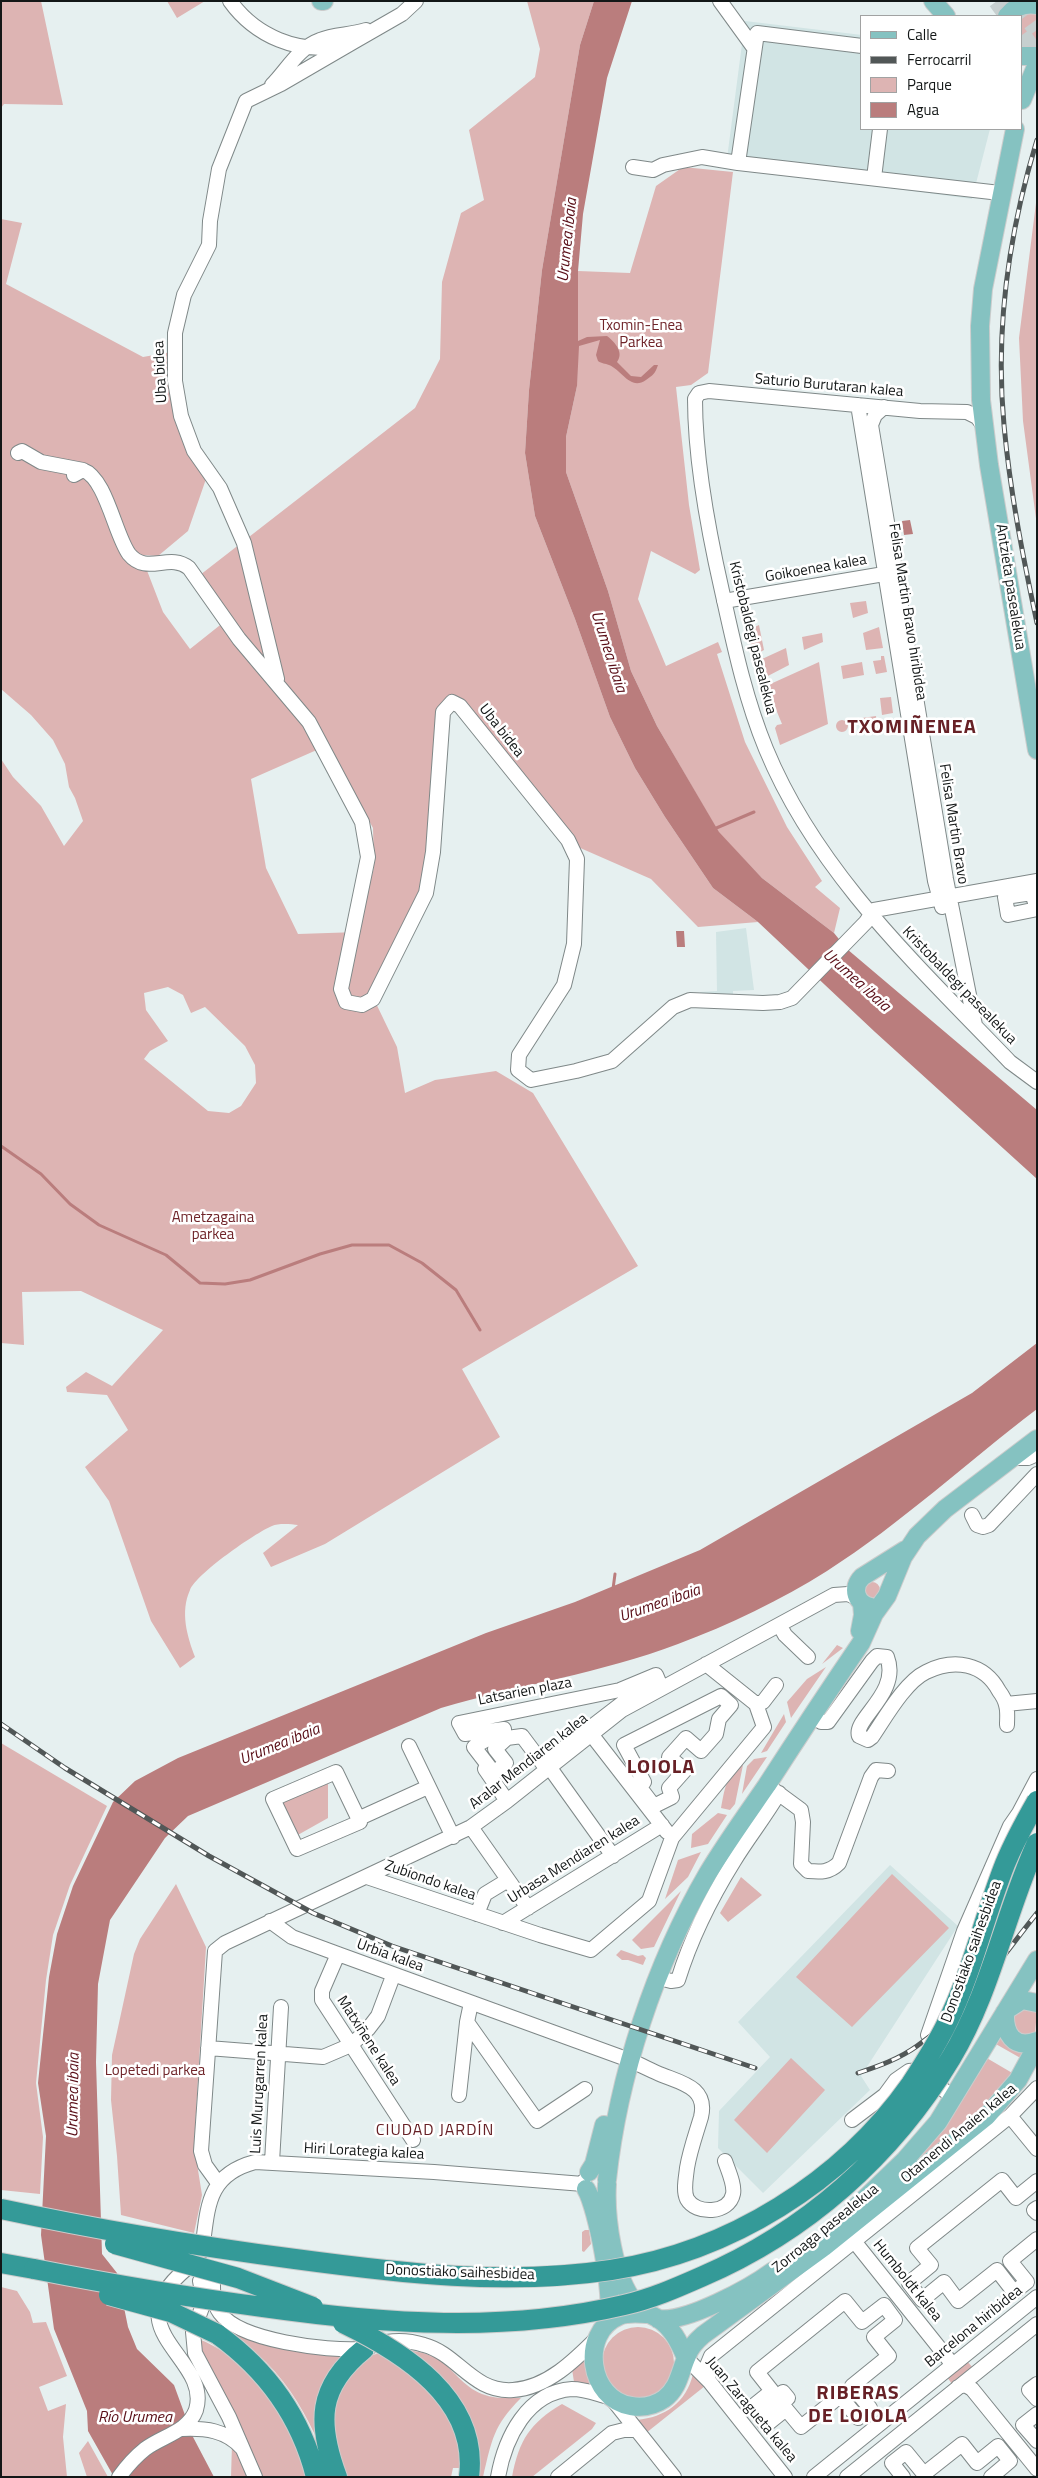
<!DOCTYPE html>
<meta charset="utf-8">
<style>
body{margin:0}
#map{position:relative;width:1038px;height:2478px;overflow:hidden;background:#e6f0f0;font-family:"Titillium Web",sans-serif}
canvas{display:block}
.frame{position:absolute;inset:0;border:2px solid #131717;pointer-events:none}
.legend{position:absolute;left:860px;top:15px;width:162px;height:115px;box-sizing:border-box;background:#fff;border:1px solid #a1a2a2;margin:0;padding:6px 9px;list-style:none;font-size:15px;color:#131717}
.legend li{display:flex;align-items:center;gap:10px;height:25px}
.legend b{width:25px;border:1px solid #a1a2a2}
</style>
<div id="map">
<canvas width="1038" height="2478"></canvas>
<div class="frame"></div>
<ul class="legend">
<li><b style="height:6px;background:#85c2c1"></b>Calle</li>
<li><b style="height:6px;background:#515757"></b>Ferrocarril</li>
<li><b style="height:14px;background:#ddb4b3"></b>Parque</li>
<li><b style="height:14px;background:#ba7d7d"></b>Agua</li>
</ul>
</div>
<script>
const ctx = document.querySelector('canvas').getContext('2d');
ctx.lineJoin = 'round';
function fillPath(path, color) { ctx.fillStyle = color; ctx.fill(path, 'evenodd'); }
function strokePath(path, color, width, dash) { ctx.strokeStyle = color; ctx.lineWidth = width; ctx.lineCap = dash ? 'butt' : 'round'; ctx.setLineDash(dash || []); ctx.stroke(path); }
function label(font, color, halo, rows, align = 'center') {
  ctx.font = font + ' "Titillium Web",sans-serif'; ctx.lineWidth = 5; ctx.setLineDash([]); ctx.textBaseline = 'middle'; ctx.strokeStyle = halo; ctx.fillStyle = color; for (const [text, x, y, turn = 0] of rows) {
    ctx.save(); ctx.translate(x, y); ctx.rotate((+turn || 0) * Math.PI / 180); ctx.textAlign = isNaN(turn) ? turn : align; if (halo) ctx.strokeText(text, 0, 0); ctx.fillText(text, 0, 0); ctx.restore();
  }
}
fillPath(new Path2D(`
 M 745,21 L 862,35 L 862,129 L 990,129 L 972,199 L 726,166 Z
 M 746,928 L 754,990 L 733,991 L 733,999 L 701,999 L 700,992 L 717,991 L 716,932 Z
 M 890,1865 L 958,1926 L 861,2076 L 870,2090 L 763,2193 L 718,2148 L 719,2111 L 770,2057 L 738,2022 Z`), '#d1e4e4');
fillPath(new Path2D(`
 M 1,1 L 41,1 L 63,105 L 4,104 L 1,108 Z
 M 167,1 L 205,1 L 177,18 Z
 M 527,1 L 594,1 L 580,45 L 542,270 L 529,390 L 525,453 L 535,516 L 575,619 L 610,717 L 635,768 L 665,817 L 713,888 L 758,922 L 698,927 L 651,879 L 578,847 L 450,697 L 436,711 L 431,826 L 421,892 L 370,991 L 397,1047 L 405,1093 L 435,1080 L 496,1071 L 533,1093 L 638,1266 L 462,1369 L 500,1437 L 325,1544 L 271,1567 L 263,1553 L 298,1525 C 291,1524 278,1523 272,1526 C 255,1533 196,1574 190,1590 C 180,1612 187,1636 195,1657 L 180,1668 L 151,1621 L 109,1501 L 85,1467 L 128,1430 L 107,1395 L 67,1392 L 66,1387 L 86,1372 L 112,1386 L 163,1330 L 81,1291 L 22,1292 L 24,1345 L 1,1343 L 1,759 L 13,777 L 41,806 L 64,846 L 83,821 L 75,798 L 69,787 L 65,764 L 53,740 L 31,715 L 1,689 L 1,219 L 22,223 L 6,284 L 143,357 L 171,352 L 171,376 L 206,479 L 188,531 L 158,556 L 141,555 L 163,612 L 190,649 L 229,618 L 200,575 L 415,408 L 440,359 L 442,282 L 461,213 L 484,200 L 469,130 L 535,77 L 540,49 ZM 328,745 L 373,828 L 374,867 L 358,932 L 298,934 L 266,868 L 251,779 ZM 168,987 L 183,995 L 191,1013 L 205,1007 L 245,1046 L 255,1065 L 256,1083 L 241,1106 L 229,1113 L 208,1111 L 144,1059 L 150,1051 L 168,1041 L 146,1010 L 144,993 Z
 M 1022,13 L 1037,14 L 1037,47 L 1022,48 L 1022,16 L 1017,16 Z
 M 683,167 L 733,172 L 708,373 L 691,385 L 676,387 L 689,505 L 700,570 L 695,574 L 651,551 L 638,599 L 666,666 L 718,642 L 722,652 L 717,654 L 745,742 L 787,827 L 822,881 L 815,887 L 840,908 L 834,933 L 762,878 L 719,833 L 657,726 L 631,671 L 608,591 L 566,472 L 566,437 L 577,386 L 578,271 L 630,273 L 656,186 Z
 M 1037,195 L 1037,526 L 1023,421 L 1019,338 Z
 M 866,601 L 868,613 L 853,618 L 850,603 Z
 M 759,625 L 764,650 L 753,656 L 748,630 Z
 M 879,627 L 883,648 L 866,650 L 863,633 Z
 M 822,633 L 823,642 L 804,650 L 802,637 Z
 M 786,648 L 789,665 L 764,678 L 762,659 Z
 M 881,656 L 884,656 L 887,672 L 876,674 L 873,661 L 881,660 Z
 M 819,662 L 828,724 L 780,745 L 775,728 L 777,725 L 782,724 L 775,707 L 767,711 L 762,700 L 770,696 L 766,686 Z
 M 862,662 L 864,675 L 843,679 L 841,666 Z
 M 891,697 L 893,713 L 882,715 L 880,698 Z
 M 876,716 L 877,725 L 864,727 L 862,718 Z
 M836 726a6 6 0 1 1 12 0a6 6 0 1 1-12 0Z
 M864 1590a8 8 0 1 1 16 0a8 8 0 1 1-16 0Z
 M 837,1645 L 843,1648 L 822,1664 Z
 M 826,1667 L 791,1718 L 787,1702 L 807,1679 Z
 M 784,1714 L 786,1722 L 767,1751 L 761,1753 Z
 M 1,1743 L 107,1806 L 70,1885 L 53,1935 L 46,1980 L 36,2083 L 43,2137 L 40,2194 L 1,2190 Z
 M 767,1757 L 742,1794 L 747,1766 L 754,1759 Z
 M 743,1765 L 735,1804 L 730,1810 L 721,1808 C 724,1793 726,1771 743,1765 Z
 M 328,1782 L 328,1818 L 296,1836 L 273,1799 Z
 M 718,1813 L 727,1815 L 708,1844 L 691,1848 L 692,1834 Z
 M 701,1852 L 688,1877 L 665,1899 L 678,1860 Z
 M 892,1874 L 949,1928 L 852,2027 L 796,1977 Z
 M 741,1877 L 762,1895 L 728,1922 L 720,1913 Z
 M 176,1884 L 206,1947 L 194,2145 L 202,2195 L 194,2233 L 121,2215 L 117,2156 L 111,2100 L 112,2055 L 134,1954 L 140,1939 Z
 M 681,1891 L 654,1947 L 641,1949 L 632,1940 Z
 M 621,1950 L 638,1956 L 643,1955 L 646,1958 L 643,1965 L 628,1960 L 622,1960 L 616,1955 Z
 M 1019,2006 L 1037,2009 L 1035,2035 L 1026,2038 L 1011,2028 L 1012,2011 Z
 M 1002,2028 L 1032,2046 L 1024,2060 L 994,2043 Z
 M 985,2057 L 1014,2074 L 1001,2094 L 871,2199 Z
 M 791,2058 L 825,2090 L 767,2153 L 734,2120 Z
 M 585,2230 L 589,2230 L 591,2244 L 584,2252 L 582,2251 L 582,2232 Z
 M 1,2287 L 17,2291 L 30,2312 L 33,2323 L 46,2322 L 67,2376 L 39,2387 L 48,2411 L 66,2404 L 63,2437 L 67,2477 L 1,2477 Z
 M 218,2321 C 242,2343 312,2357 345,2353 C 320,2375 312,2403 315,2435 C 301,2405 283,2376 257,2354 C 244,2342 227,2333 212,2324 Z
 M602 2363a36 36 0 1 1 72 0a36 36 0 1 1-72 0Z
 M 201,2340 C 253,2361 295,2422 306,2477 L 262,2477 L 239,2422 L 200,2351 Z
 M 398,2349 C 411,2350 424,2352 436,2358 C 453,2368 463,2387 482,2394 C 495,2399 508,2398 521,2398 C 493,2426 492,2440 483,2477 L 475,2477 L 475,2468 L 453,2468 L 451,2477 L 342,2477 L 331,2408 L 354,2367 L 372,2355 Z
 M 587,2356 L 593,2386 L 574,2382 L 572,2369 Z
 M 967,2361 L 973,2368 L 952,2384 L 947,2377 Z
 M 693,2374 L 705,2386 L 646,2433 L 637,2420 C 665,2417 686,2403 693,2374 Z
 M 562,2404 L 596,2423 L 592,2429 L 532,2477 L 512,2477 C 519,2440 530,2423 562,2404 Z
 M 88,2441 L 108,2477 L 87,2477 L 79,2453 Z
 M 232,2444 L 237,2449 L 251,2477 L 231,2477 Z`), '#ddb4b3');
fillPath(new Path2D(`
 M 594,1 L 632,1 L 607,78 L 583,214 L 578,271 L 578,341 L 587,337 L 607,336 C 616,343 624,353 617,362 L 631,376 L 641,377 L 654,365 L 658,365 C 655,374 653,375 646,380 C 630,391 622,370 609,365 C 605,363 602,364 598,361 L 596,355 L 600,340 L 579,346 L 577,386 L 566,437 L 566,472 L 608,591 L 631,671 L 657,726 L 719,832 L 762,878 L 834,933 L 847,949 L 1037,1110 L 1037,1179 L 875,1032 L 758,922 L 713,888 L 665,817 L 635,768 L 610,717 L 575,619 L 535,516 L 525,453 L 529,390 L 542,270 L 580,45 Z
 M 910,520 L 913,534 L 904,535 L 902,521 Z
 M 676,931 L 684,931 L 685,947 L 677,947 Z
 M 1037,1343 L 1037,1409 C 967,1462 902,1523 827,1571 C 781,1600 729,1625 678,1644 C 601,1673 520,1685 441,1708 L 188,1816 L 165,1838 L 110,1920 L 98,1984 L 96,2062 L 102,2254 L 117,2273 L 128,2327 L 137,2349 L 174,2385 L 193,2437 L 214,2477 L 114,2477 L 88,2431 L 87,2411 L 54,2329 L 41,2235 L 46,2136 L 38,2083 L 49,1977 L 57,1934 L 73,1886 L 113,1802 L 135,1781 L 178,1758 L 486,1633 L 575,1602 L 700,1550 L 972,1393 Z`), '#ba7d7d');
strokePath(new Path2D(`
 M 714,829 L 754,812
 M 1,1146 L 41,1174 L 70,1204 L 99,1225 L 166,1255 L 200,1283 L 225,1284 L 250,1280 L 320,1254 L 352,1245 L 389,1245 L 422,1263 L 456,1290 L 480,1330
 M 613,1589 L 615,1574`), '#ba7d7d', 3);
strokePath(new Path2D(`
 M 997,1 L 1008,16
 M 1016,1 L 1037,30
 M 1022,35 L 1037,56`), '#c6cfcf', 18, [18, 9]);
const minor = new Path2D(`
 M 230,1 C 255,36 299,55 341,45
 M 720,1 L 754,48
 M 862,46 L 757,33 L 738,163 L 1000,193
 M 272,85 C 287,70 298,48 320,40 C 334,34 351,35 366,30
 M 633,167 L 653,170 L 663,165 L 702,157 L 738,163
 M 874,178 L 880,129
 M 858,405 L 935,881 L 942,907
 M 884,407 L 875,415 L 871,425 L 946,879 L 975,1025
 M 983,425 L 977,417 L 967,412 L 920,411 L 709,391 L 699,393 L 695,399 C 695,458 709,534 722,591 C 734,645 745,698 766,749 C 817,873 919,967 1010,1062 L 1037,1082
 M 18,453 L 22,451 L 41,462 L 83,470
 M 74,475 L 83,470 C 106,478 115,535 129,554 C 147,576 169,552 189,568 L 239,639 L 309,722 L 362,822 L 368,857 L 341,989 L 346,1002 L 362,1005 L 373,999 L 426,893 L 433,852 L 443,712 L 452,702 L 460,706 L 568,840 L 577,859 L 574,944 L 564,985 L 519,1055 L 518,1070 L 531,1080 L 576,1071 L 612,1061 L 673,1007 L 690,1000 L 763,1003 L 780,1002 L 792,998 L 866,922 L 874,910 L 1037,881
 M 724,601 L 884,574
 M 277,679 L 244,543 L 220,488 L 194,451 L 181,416 L 175,381 L 175,333 L 184,295 L 209,245 L 210,221 L 219,169 L 246,101 L 281,84 L 355,41 L 402,14 L 416,1
 M 1032,893 L 1037,909 L 1008,915 L 1005,897 Z
 M 1011,1458 L 1028,1458 L 1037,1454
 M 972,1515 L 977,1525 L 983,1527 L 989,1525 L 1037,1474
 M 780,1626 L 785,1635 L 808,1657
 M 706,1664 L 756,1704 L 763,1702 L 776,1685
 M 656,1675 L 659,1682 L 621,1704 L 543,1764 L 522,1736 L 507,1738 L 495,1749 L 506,1763 L 494,1773 L 474,1747 L 504,1729 L 465,1734 L 459,1723 L 620,1690 Z
 M 721,1696 L 731,1705 L 719,1719 L 716,1734 L 701,1751 L 686,1738 L 669,1757 L 685,1770 L 669,1788 L 672,1797 L 654,1806 L 638,1785 L 644,1782 L 624,1745 Z
 M 1006,1704 L 1037,1701
 M 813,1715 L 821,1722 L 828,1722 L 872,1661 L 877,1656 L 887,1657 C 901,1693 853,1719 859,1736 L 868,1740 L 872,1737 C 885,1718 905,1682 926,1672 C 954,1658 984,1663 999,1691 C 1002,1695 1005,1700 1006,1705 C 1008,1711 1007,1718 1007,1725
 M 591,1734 L 667,1832
 M 409,1746 L 453,1837
 M 550,1768 L 613,1856
 M 485,1769 L 507,1801
 M 336,1772 L 360,1822 L 297,1849 L 273,1799 Z
 M 767,1785 L 801,1810 L 803,1822 L 801,1864 L 808,1871 C 820,1872 829,1873 839,1863 L 871,1777 L 876,1770 L 888,1771
 M 1019,1813 L 1037,1779
 M 362,1817 L 428,1787
 M 471,1827 L 528,1908
 M 367,1877 L 540,1935 L 591,1950 L 649,1901 L 672,1838 L 764,1727 L 756,1704
 M 477,1914 L 485,1894 L 508,1880
 M 270,1921 L 292,1937 L 338,1954 L 621,2057
 M 503,1923 L 662,1825
 M 338,1954 L 322,1991 L 322,2000 L 413,2140
 M 659,1978 L 671,1981 L 678,1980 C 691,1938 711,1898 734,1861 C 748,1838 765,1817 779,1793
 M 471,2003 L 467,2022 L 537,2121 L 585,2089
 M 928,2035 L 964,1931 L 1010,1826 L 1019,1813 L 1037,1807
 M 208,2048 L 323,2057 L 351,2045 L 368,2029 L 378,2016 L 393,1976
 M 631,2061 C 641,2065 652,2071 662,2075 C 682,2083 708,2088 701,2117 C 696,2134 690,2150 687,2168 C 686,2178 683,2190 687,2199 C 696,2215 729,2214 733,2194 C 735,2185 728,2170 725,2161
 M 459,2095 L 467,2022
 M 1010,2116 L 1037,2149
 M 852,2120 L 885,2095 L 896,2080 L 909,2071 C 925,2069 940,2090 954,2097
 M 272,2162 L 281,2007
 M 1037,2181 L 1016,2198 L 1002,2180 L 917,2248 L 931,2265 L 909,2283 L 922,2300 L 944,2282 L 958,2301 L 997,2270 L 1014,2292 L 1027,2282 L 1010,2261 L 1037,2239
 M 218,2183 L 205,2165 L 201,2151 L 215,1951 L 225,1943 L 471,1827 L 507,1801 L 622,1710 L 834,1595 L 848,1594 L 857,1598
 M 1037,2208 L 1034,2210 L 1037,2213
 M 854,2241 L 953,2365
 M 202,2251 C 208,2208 206,2175 255,2162 L 434,2172 L 583,2184 L 584,2181
 M 213,2277 C 213,2290 212,2302 220,2313 C 240,2341 327,2351 360,2349 C 366,2349 370,2346 375,2345 C 390,2340 408,2340 424,2345 C 458,2354 473,2393 513,2390 C 547,2388 575,2360 598,2337
 M 200,2281 L 204,2302 L 193,2332 L 195,2353 L 229,2417 L 255,2477
 M 845,2301 L 862,2322 L 884,2305 L 895,2320 L 874,2337 L 889,2356 L 852,2386 L 870,2408 L 858,2418 L 840,2396 L 801,2427 L 786,2409 L 766,2425 L 762,2420 L 788,2398 L 783,2392 L 757,2414 L 752,2407 L 772,2391 L 757,2372 Z
 M 686,2358 L 709,2381 L 785,2477
 M 709,2381 L 706,2368 L 711,2356 L 1010,2116 L 1037,2088
 M 1037,2384 L 1029,2390 L 1037,2399
 M 958,2387 L 965,2385 L 972,2389 L 1037,2469
 M 613,2400 L 674,2477
 M 1037,2414 L 1023,2425 L 1037,2441
 M 182,2429 C 205,2428 226,2430 242,2448
 M 119,2477 C 127,2466 135,2457 145,2449 C 162,2436 188,2432 196,2410 C 212,2358 112,2331 186,2269
 M 498,2477 C 505,2438 527,2392 572,2389 C 585,2389 597,2394 609,2397
 M 558,2477 L 612,2433 L 624,2430 L 636,2430
 M 814,2477 L 1037,2297
 M 847,2477 L 1037,2324
 M 903,2477 L 892,2463 L 906,2452 L 924,2474 L 962,2444 L 977,2463 L 998,2446 L 1010,2461 L 991,2477`);
const major = new Path2D(`
 M 321,1 L 324,1
 M 933,1 L 946,16
 M 1007,16 C 1015,6 1025,3 1037,5
 M 1022,56 L 1037,56
 M 1022,100 L 1037,64
 M 1015,129 L 983,289 L 980,326 L 981,400 L 989,465 L 1037,750
 M 871,1607 C 856,1604 851,1588 862,1577 L 905,1550
 M 860,1631 L 863,1615 L 862,1603
 M 1008,2009 L 1022,2000 L 1037,2003
 M 1005,2012 C 1004,2033 1013,2050 1037,2041
 M 589,2172 L 594,2164 L 604,2125
 M 607,2180 C 618,2076 655,1964 708,1873 C 726,1843 747,1814 767,1785 C 798,1737 829,1690 861,1643 L 874,1614 L 887,1596 L 903,1557 L 917,1536 L 945,1509 L 1037,1439
 M 607,2184 C 605,2217 613,2277 635,2303 C 641,2310 649,2314 657,2318 C 672,2327 679,2342 686,2358
 M 586,2189 C 597,2207 615,2300 608,2319
 M 853,2210 L 905,2160 L 938,2122 L 1037,1960
 M 649,2314 C 639,2314 628,2312 619,2316 C 579,2333 589,2400 631,2406 C 643,2408 654,2406 664,2399 C 679,2388 680,2371 687,2356 C 690,2347 696,2341 703,2335 L 824,2247 L 987,2116 L 1018,2080 L 1037,2045
 M 658,2319 C 686,2323 750,2288 773,2271`);
const highway = new Path2D(`
 M 1,2263 L 34,2269
 M 217,2334 C 267,2370 301,2417 316,2477
 M 337,2477 C 317,2423 317,2387 364,2349`);
strokePath(minor, '#7f8888', 16);
strokePath(major, '#cbcccc', 20);
strokePath(highway, '#cbcccc', 22);
strokePath(minor, '#fff', 14);
strokePath(major, '#85c2c1', 18);
strokePath(highway, '#349a98', 20);
const rail = new Path2D(`
 M 1037,140 C 1009,232 995,329 1004,425 C 1010,492 1023,557 1037,623
 M 1,1724 L 65,1768 L 209,1856 L 313,1913 L 392,1946 L 755,2068
 M 858,2073 C 879,2066 899,2059 917,2046 C 966,2012 1000,1959 1037,1913`);
strokePath(rail, '#515757', 5);
strokePath(rail, '#fff', 3, [9]);
const highwayBridge = new Path2D(`
 M 1,2209 C 99,2230 196,2246 295,2259 C 399,2273 506,2286 611,2270 C 729,2252 842,2182 911,2084 C 924,2064 937,2044 947,2023 C 972,1973 984,1917 1005,1864 C 1014,1842 1025,1822 1037,1801
 M 115,2244 L 238,2278 L 313,2307
 M 34,2269 C 110,2284 186,2297 263,2307 C 383,2324 505,2333 624,2305 C 651,2299 676,2288 701,2277 C 806,2232 892,2156 951,2058 C 991,1992 1005,1913 1037,1843
 M 109,2295 L 171,2312 L 217,2334
 M 343,2323 C 403,2352 479,2399 469,2477`);
strokePath(highwayBridge, '#cbcccc', 22, []);
strokePath(highwayBridge, '#349a98', 20);
label('15px', '#6f2429', '#fff', [
 ["Txomin-Enea",641,326],
 ["Parkea",641,343],
 ["Ametzagaina",213,1218],
 ["parkea",213,1235],
 ["Lopetedi parkea",155,2071]
]);
label('15px', '#131717', '#fff', [
 ["Uba bidea",161,372,-93],
 ["Saturio Burutaran kalea",829,386,5],
 ["Goikoenea kalea",816,569,-10],
 ["Antzieta pasealekua",1010,587,81],
 ["Felisa Martin Bravo hiribidea",907,612,81],
 ["Kristobaldegi pasealekua",752,638,76],
 ["Uba bidea",501,731,52],
 ["Felisa Martin Bravo",953,824,81],
 ["Kristobaldegi pasealekua",959,986,46],
 ["Latsarien plaza",525,1692,-11],
 ["Aralar Mendiaren kalea",529,1762,-38],
 ["Urbasa Mendiaren kalea",574,1860,-32],
 ["Zubiondo kalea",430,1881,19],
 ["Donostiako saihesbidea",972,1952,-70],
 ["Urbia kalea",390,1956,20],
 ["Matxiñene kalea",368,2041,57],
 ["Luis Murugarren kalea",260,2084,-87],
 ["Otamendi Anaien kalea",959,2134,-40],
 ["Hiri Lorategia kalea",364,2152,3],
 ["Zorroaga pasealekua",826,2229,-39],
 ["Donostiako saihesbidea",460,2273,2],
 ["Humboldt kalea",907,2281,51],
 ["Barcelona hiribidea",974,2327,-39],
 ["Juan Zaragueta kalea",751,2410,50]
]);
label('italic 16px', '#590e17', '#fff', [
 ["Urumea ibaia",568,240,-84],
 ["Urumea ibaia",608,652,72],
 ["Urumea ibaia",856,981,42],
 ["Urumea ibaia",660,1604,-19],
 ["Urumea ibaia",280,1745,-22],
 ["Urumea ibaia",74,2095,-89],
 ["Río Urumea",135,2418]
]);
ctx.letterSpacing = '1px';
label('16px', '#672126', '#fff', [
 ["CIUDAD JARDÍN",435,2131]
]);
ctx.letterSpacing = '0px';
ctx.letterSpacing = '1px';
label('bold 20px', '#672126', '#fff', [
 ["TXOMIÑENEA",912,728],
 ["LOIOLA",661,1768],
 ["RIBERAS",858,2394],
 ["DE LOIOLA",858,2417]
]);
ctx.letterSpacing = '0px';
</script>
